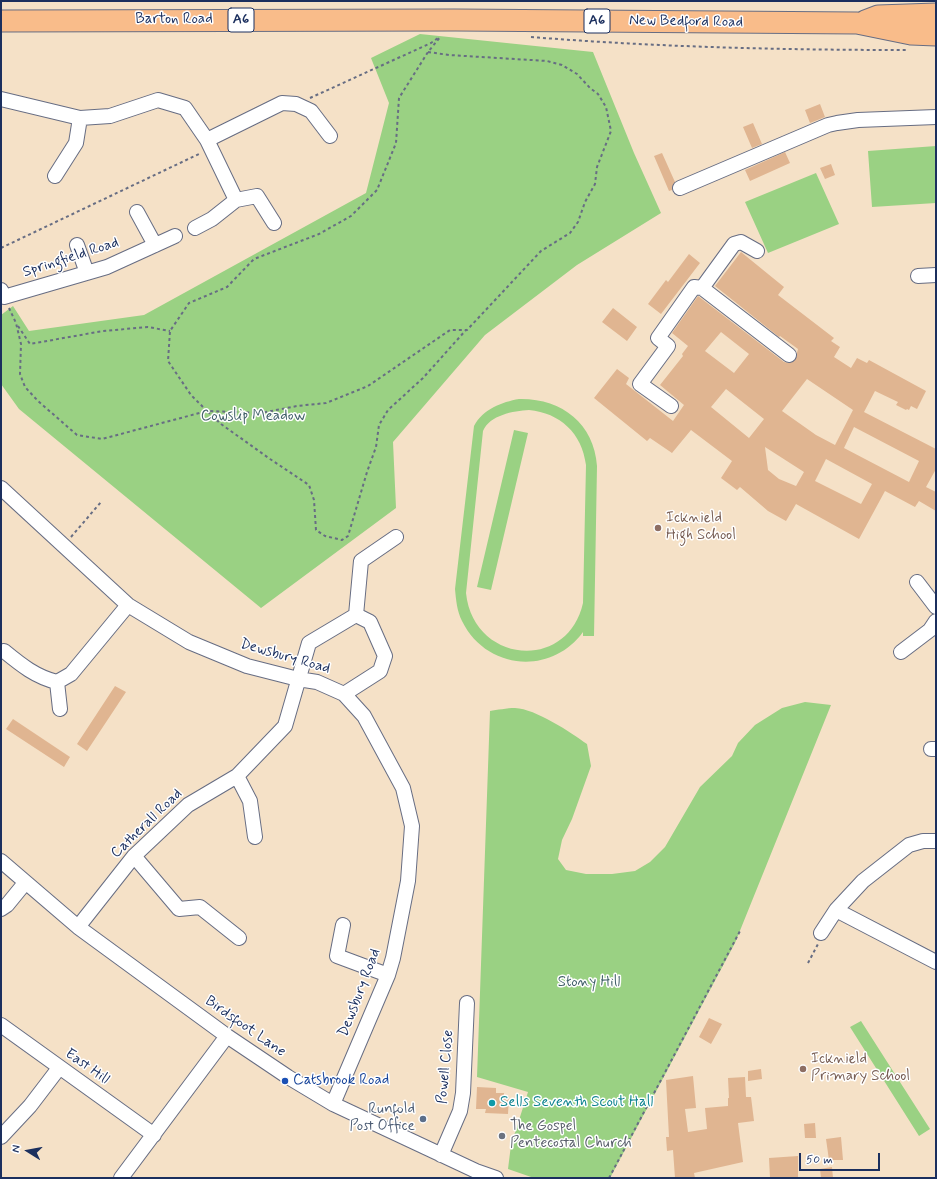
<!DOCTYPE html>
<style>
body{margin:0}
#map{position:relative;width:937px;height:1179px;overflow:hidden;background:#f5e1c7;font-family:Mynerve,sans-serif}
canvas{display:block}
.frame{position:absolute;inset:0;border:2px solid #1b2f5e;pointer-events:none}
.north{position:absolute;left:8px;top:1131px;width:40px;height:40px;-webkit-text-stroke:3px #fff;paint-order:stroke;rotate:281deg;font-size:11px;font-weight:700;line-height:16px;text-align:center;color:#1b2f5e}
.north::after{content:'';display:block;margin:auto;width:14px;height:18px;background:#1b2f5e;clip-path:polygon(50% 0,100% 100%,50% 72%,0 100%)}
.scale{position:absolute;left:799px;top:1153px;width:81px;height:18px;box-sizing:border-box;border:2px solid #1b2f5e;border-top:0;padding-left:5px;font-size:12px;line-height:14px;white-space:nowrap;color:#1b2f5e;-webkit-text-stroke:3px #fff;paint-order:stroke}
</style>
<div id="map">
<canvas width="937" height="1179"></canvas>
<div class="frame"></div>
<div class="north">N</div>
<div class="scale">50 m</div>
</div>
<script>
const ctx = document.querySelector('canvas').getContext('2d');
ctx.lineJoin = 'round';
function fillPath(path, color) { ctx.fillStyle = color; ctx.fill(path, 'evenodd'); }
function strokePath(path, color, width, dash) { ctx.strokeStyle = color; ctx.lineWidth = width; ctx.lineCap = dash ? 'butt' : 'round'; ctx.setLineDash(dash || []); ctx.stroke(path); }
function label(font, color, halo, rows, align = 'center') {
  ctx.font = font + ' Mynerve,sans-serif'; ctx.lineWidth = 3; ctx.setLineDash([]); ctx.textBaseline = 'middle'; ctx.strokeStyle = halo; ctx.fillStyle = color; for (const [text, x, y, turn = 0] of rows) {
    ctx.save(); ctx.translate(x, y); ctx.rotate((+turn || 0) * Math.PI / 180); ctx.textAlign = isNaN(turn) ? turn : align; if (halo) ctx.strokeText(text, 0, 0); ctx.fillText(text, 0, 0); ctx.restore();
  }
}
fillPath(new Path2D(`
 M 420,34 L 593,52 L 634,153 L 661,213 L 577,265 L 485,335 L 393,442 L 396,508 L 261,608 L 19,409 L 1,384 L 1,315 L 13,306 L 29,331 L 144,315 L 366,193 L 389,103 L 371,58 Z
 M 936,146 L 936,203 L 872,207 L 868,151 Z
 M 816,173 L 839,224 L 768,253 L 745,202 Z
 M 519,399 C 561,398 594,423 597,466 L 594,636 L 583,636 L 583,632 C 551,676 486,670 462,621 C 457,611 456,600 455,589 L 474,426 C 483,409 502,402 519,399 ZM 529,410 C 560,413 582,433 586,465 L 583,603 C 567,673 473,663 466,593 L 483,431 C 490,415 513,411 529,410 Z
 M 514,430 L 528,433 L 491,590 L 477,587 Z
 M 805,702 L 831,705 L 735,943 L 610,1178 L 534,1178 L 508,1169 L 511,1145 L 528,1092 L 477,1077 L 490,711 C 497,710 507,708 515,708 C 536,709 570,732 587,744 L 591,766 L 572,819 L 562,840 L 558,859 L 566,870 L 586,874 L 612,874 L 635,871 L 650,862 L 665,847 L 700,787 L 732,756 L 738,743 L 755,725 L 782,708 Z
 M 861,1021 L 930,1129 L 919,1136 L 850,1027 Z`), '#9ad183');
fillPath(new Path2D(`
 M 820,104 L 825,117 L 810,123 L 805,110 Z
 M 753,123 L 762,144 L 752,148 L 743,127 Z
 M 785,152 L 790,163 L 750,181 L 745,170 Z
 M 662,153 L 675,182 L 672,187 L 672,190 L 669,191 L 654,156 Z
 M 831,164 L 835,175 L 825,179 L 820,168 Z
 M 741,252 L 784,287 L 778,295 L 834,338 L 831,341 L 840,347 L 834,357 L 851,368 L 857,358 L 867,363 L 869,360 L 926,391 L 917,409 L 911,406 L 909,410 L 907,409 L 906,410 L 896,405 L 898,402 L 875,391 L 864,412 L 936,449 L 936,469 L 926,487 L 936,492 L 936,511 L 919,501 L 915,507 L 885,491 L 859,539 L 796,504 L 786,521 L 768,511 L 740,487 L 737,490 L 721,478 L 732,461 L 691,430 L 672,453 L 650,438 L 647,441 L 594,398 L 617,369 L 629,378 L 626,384 L 673,421 L 684,405 L 660,385 L 683,356 L 682,354 L 688,346 L 672,333 L 698,296 L 784,362 L 788,363 L 795,360 L 798,349 L 780,336 L 779,337 L 715,286 ZM 721,332 L 749,354 L 734,373 L 705,351 ZM 807,379 L 853,410 L 835,445 L 816,435 L 782,411 ZM 726,389 L 764,419 L 749,438 L 711,407 ZM 854,427 L 919,461 L 909,482 L 844,448 ZM 765,447 L 804,472 L 796,486 L 779,479 L 768,470 ZM 826,459 L 872,484 L 861,504 L 815,481 Z
 M 689,254 L 700,263 L 661,314 L 648,304 L 666,280 L 668,282 Z
 M 613,308 L 637,327 L 627,341 L 602,322 Z
 M 115,686 L 126,692 L 87,751 L 77,744 Z
 M 13,719 L 70,757 L 64,767 L 6,729 Z
 M 709,1018 L 722,1024 L 711,1044 L 699,1037 Z
 M 761,1069 L 762,1079 L 748,1081 L 748,1071 Z
 M 693,1076 L 696,1108 L 685,1109 L 688,1132 L 707,1129 L 705,1108 L 728,1106 L 728,1098 L 729,1098 L 728,1078 L 745,1077 L 746,1097 L 751,1097 L 754,1121 L 738,1123 L 743,1162 L 694,1173 L 695,1178 L 675,1178 L 673,1150 L 667,1151 L 666,1137 L 669,1137 L 666,1080 Z
 M 477,1087 L 496,1088 L 496,1093 L 504,1093 L 504,1096 L 509,1096 L 508,1114 L 485,1113 L 486,1109 L 476,1109 Z
 M 815,1123 L 816,1138 L 805,1138 L 804,1124 Z
 M 841,1137 L 843,1160 L 829,1160 L 826,1139 Z
 M 798,1156 L 798,1178 L 770,1178 L 769,1158 Z
 M 832,1167 L 833,1178 L 821,1178 L 820,1169 Z`), '#e0b591');
const minor = new Path2D(`
 M 1,99 L 80,118 L 110,116 L 158,100 L 185,108 L 207,140 L 236,200 L 257,196 L 274,223
 M 207,140 L 282,103 L 296,104 L 311,111 L 330,136
 M 55,176 L 76,143 L 80,118
 M 680,188 L 828,125 L 837,123 L 858,120 L 936,117
 M 137,212 L 155,245
 M 195,228 L 212,219 L 236,200
 M 77,245 L 87,273
 M 757,251 L 741,242 L 734,244 L 702,288 L 789,355
 M 918,276 L 936,275
 M 1,290 L 4,297 L 107,267 L 175,236
 M 671,406 L 640,384 L 668,346 L 658,338 L 694,287 L 702,288
 M 1,488 L 128,605 L 189,642 L 247,666 L 298,679 L 317,682 L 344,694 L 364,716 L 403,788 L 412,826 L 408,881 L 393,958 L 388,975 L 333,1104
 M 917,582 L 936,607
 M 356,615 L 361,561 L 396,537
 M 4,651 C 21,665 36,677 57,682 L 71,674 L 128,605
 M 901,652 L 930,630 L 936,621
 M 57,682 L 60,709
 M 931,749 L 936,749
 M 237,776 L 250,801 L 255,837
 M 936,841 L 923,841 L 909,845 L 863,881 L 836,910 L 936,962
 M 134,856 L 179,909 L 200,907 L 239,938
 M 1,861 L 78,927 L 227,1036 L 288,1077 L 333,1104 L 476,1171 L 496,1178
 M 1,909 L 7,905 L 25,883
 M 343,925 L 337,956 L 388,975
 M 78,927 L 134,856 L 188,805 L 237,776 L 285,726 L 309,643 L 356,615 L 370,622 L 385,656 L 380,671 L 344,694
 M 821,933 L 836,910
 M 1,1025 L 154,1135
 M 1,1137 L 30,1106 L 59,1068
 M 441,1155 L 460,1111 L 463,1093 L 467,1003
 M 121,1178 L 227,1036`);
const highway = new Path2D(`
 M 1,21 L 455,20 L 857,23 L 911,34 L 936,35
 M 865,21 L 878,16 L 936,14`);
strokePath(minor, '#676d83', 16);
strokePath(highway, '#676d83', 23);
strokePath(new Path2D(`
 M 531,37 C 656,47 781,50 906,50
 M 428,52 L 449,55 L 547,61 L 562,65 L 577,74 L 590,88 L 598,94 L 606,107 L 611,131 L 597,167 L 595,184 L 585,202 L 578,222 L 570,233 L 541,251 L 467,330 L 450,330 L 368,386 L 326,403 L 297,406 L 261,413 L 207,411 L 191,395 L 168,361 L 170,331 L 189,303 L 227,287 L 254,259 L 319,234 L 351,216 L 377,190 L 396,143 L 399,98 L 428,52 L 441,36
 M 310,98 L 431,43 L 438,38
 M 1,248 L 201,153
 M 9,308 L 16,323 L 21,344 L 20,374 L 25,387 L 38,401 L 77,435 L 102,439 L 207,411 L 221,424 L 270,459 L 309,485 L 314,500 L 316,530 L 325,536 L 342,540 L 348,536 L 367,472 L 376,447 L 379,425 L 388,410 L 423,378 L 466,330
 M 18,326 L 30,344 L 103,331 L 148,327 L 170,331
 M 71,537 L 101,502
 M 808,963 L 818,944
 M 609,1178 L 740,931`), '#676d83', 2, [3, 3]);
strokePath(minor, '#fff', 14);
strokePath(highway, '#f9bc8a', 21);
for (const [x, y, r, color] of [
 [658,528,4,"#8d6e63"],
 [803,1069,4,"#8d6e63"],
 [285,1081,4,"#1a4fb4"],
 [492,1103,4,"#0f9aa8"],
 [423,1119,4,"#5c6f8a"],
 [502,1136,4,"#6b7280"]
]) { const dot = new Path2D(); dot.arc(x, y, r, 0, 2 * Math.PI); ctx.fillStyle = color; ctx.fill(dot); strokePath(dot, '#fff', 1.5); }
for (const [x, y, w] of [
 [241,20,26],
 [597,21,26]
]) { const box = new Path2D(); box.roundRect(x - w / 2, y - 12, w, 24, 3); ctx.fillStyle = '#fff'; ctx.fill(box); strokePath(box, '#1b2f5e', 1); }
label('bold 14px', '#1b2f5e', null, [
 ["A6",241,20],
 ["A6",597,21]
]);
label('15px', '#1b2f5e', '#fff', [
 ["Barton Road",174,20],
 ["New Bedford Road",686,22,1],
 ["Springfield Road",71,258,-18],
 ["Dewsbury Road",285,657,16],
 ["Catherall Road",147,824,-44],
 ["Dewsbury Road",360,993,-69],
 ["Birdsfoot Lane",245,1027,35],
 ["East Hill",87,1067,35],
 ["Powell Close",446,1067,-85]
]);
label('15px', '#416069', '#fff', [
 ["Cowslip Meadow",253,417],
 ["Stony Hill",589,983]
]);
label('15px', '#785e54', '#fff', [
 ["Icknield",666,519],
 ["High School",666,536],
 ["Icknield",811,1060],
 ["Primary School",811,1077]
], 'left');
label('15px', '#164399', '#fff', [
 ["Catsbrook Road",293,1081]
], 'left');
label('15px', '#0d838f', '#fff', [
 ["Sells Seventh Scout Hall",500,1103]
], 'left');
label('15px', '#4e5e75', '#fff', [
 ["Runfold",415,1110],
 ["Post Office",415,1127]
], 'right');
label('15px', '#5b616d', '#fff', [
 ["The Gospel",510,1127],
 ["Pentecostal Church",510,1144]
], 'left');
</script>
